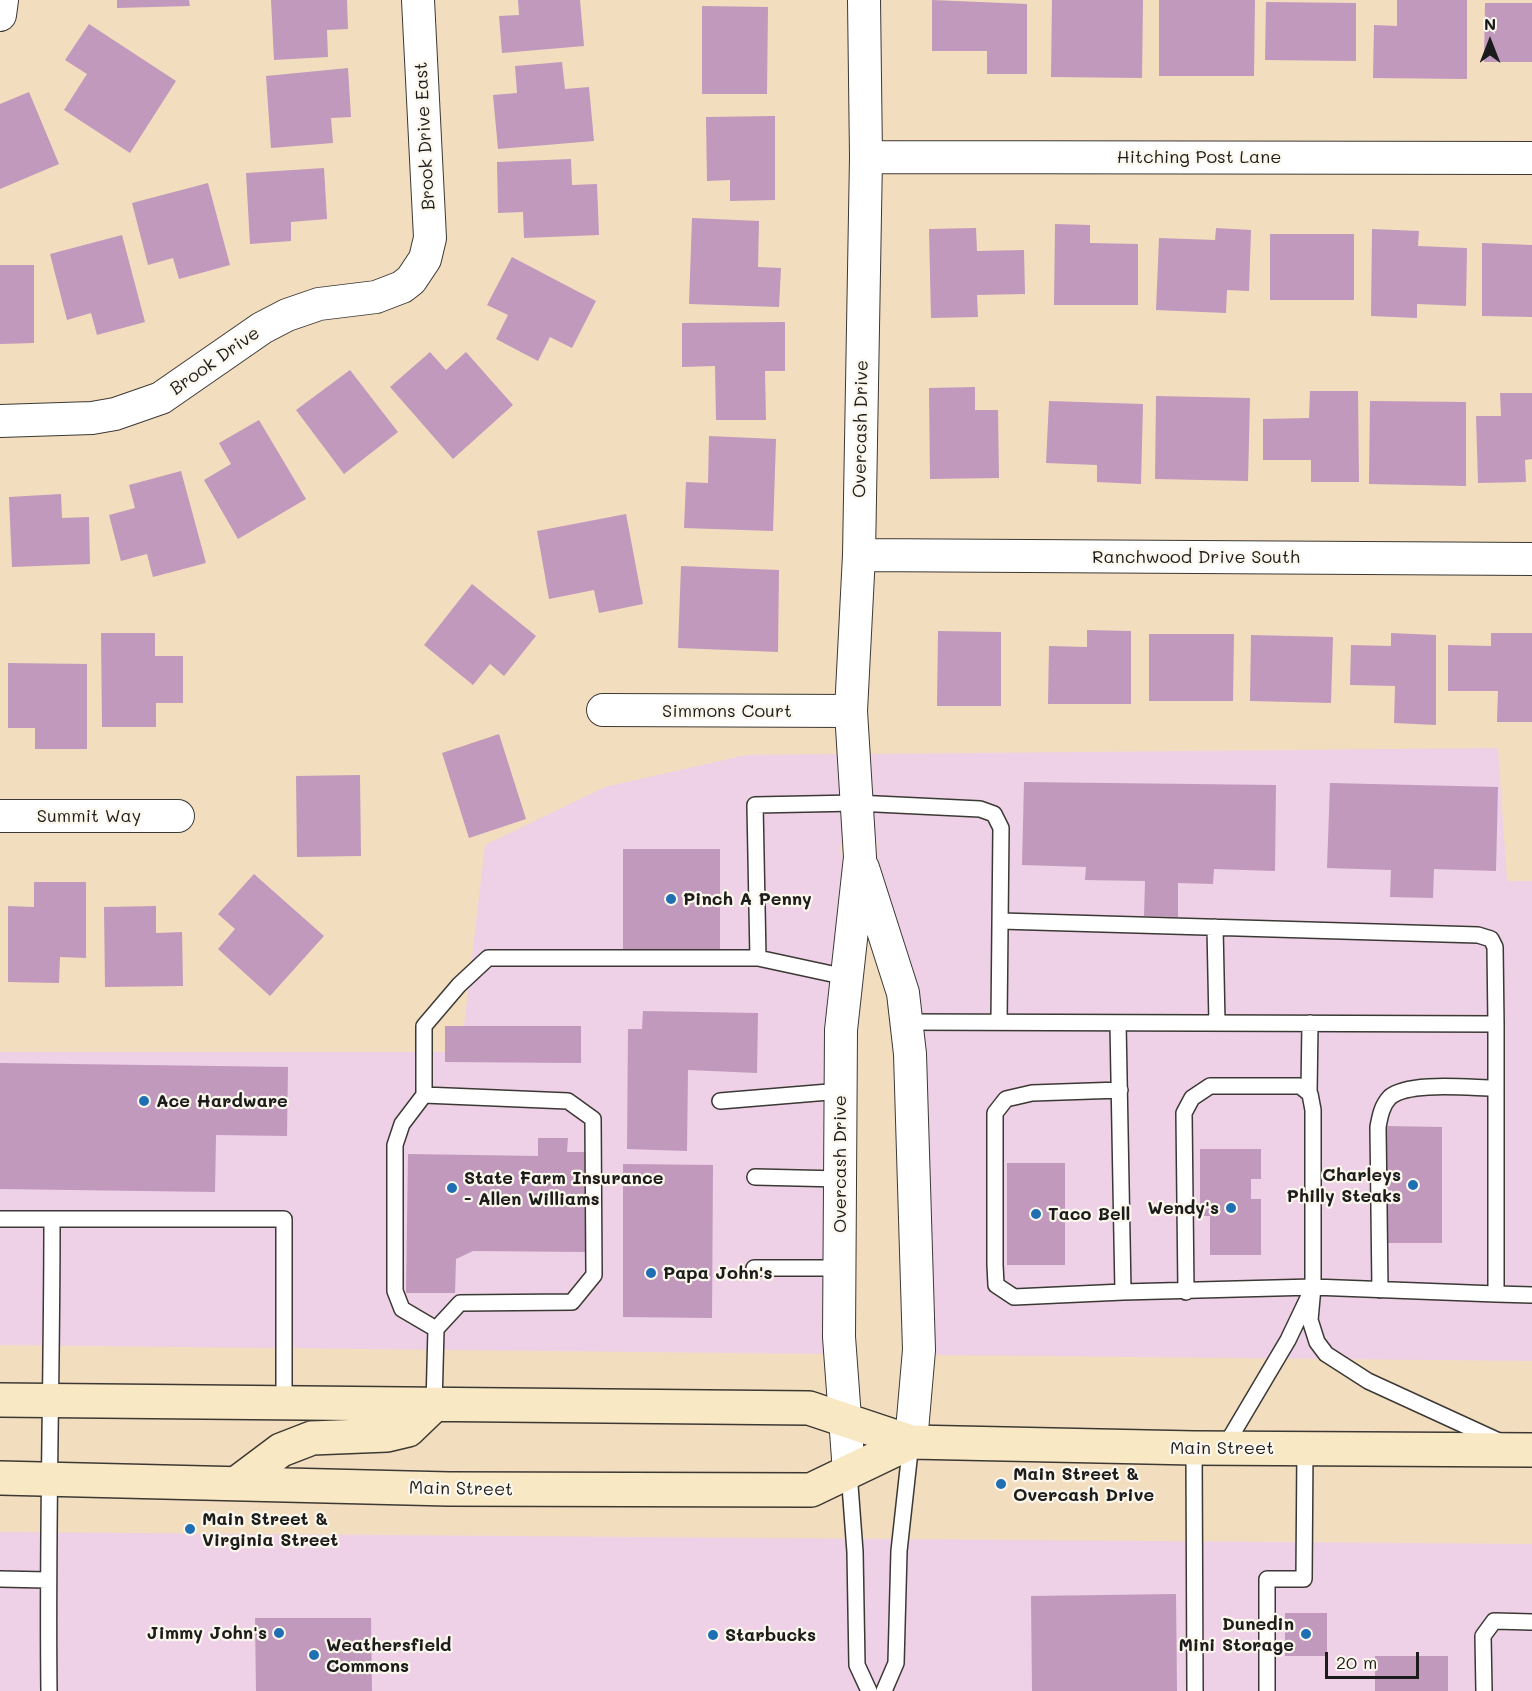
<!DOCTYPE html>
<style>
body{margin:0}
#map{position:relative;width:1532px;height:1691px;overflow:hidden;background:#f3ddbf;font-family:Mali,sans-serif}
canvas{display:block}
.north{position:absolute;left:1460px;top:12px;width:60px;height:60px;-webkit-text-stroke:4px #fbf7ec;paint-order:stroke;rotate:0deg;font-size:16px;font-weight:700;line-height:24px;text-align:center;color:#1c1c1c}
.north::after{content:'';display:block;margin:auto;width:21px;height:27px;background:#1c1c1c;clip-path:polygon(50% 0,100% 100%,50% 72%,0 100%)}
.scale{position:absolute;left:1325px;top:1652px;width:94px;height:27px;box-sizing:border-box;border:3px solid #1c1c1c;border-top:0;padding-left:8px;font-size:18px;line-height:21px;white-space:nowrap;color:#1c1c1c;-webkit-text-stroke:4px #fbf7ec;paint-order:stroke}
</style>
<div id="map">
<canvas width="1532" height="1691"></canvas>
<div class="north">N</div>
<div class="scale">20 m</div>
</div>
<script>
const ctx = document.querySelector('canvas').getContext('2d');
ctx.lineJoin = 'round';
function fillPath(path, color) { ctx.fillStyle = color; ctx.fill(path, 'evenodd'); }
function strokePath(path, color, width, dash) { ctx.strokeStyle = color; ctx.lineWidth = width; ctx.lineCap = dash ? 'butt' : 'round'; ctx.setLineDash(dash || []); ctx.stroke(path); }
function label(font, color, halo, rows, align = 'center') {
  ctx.font = font + ' Mali,sans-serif'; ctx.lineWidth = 4.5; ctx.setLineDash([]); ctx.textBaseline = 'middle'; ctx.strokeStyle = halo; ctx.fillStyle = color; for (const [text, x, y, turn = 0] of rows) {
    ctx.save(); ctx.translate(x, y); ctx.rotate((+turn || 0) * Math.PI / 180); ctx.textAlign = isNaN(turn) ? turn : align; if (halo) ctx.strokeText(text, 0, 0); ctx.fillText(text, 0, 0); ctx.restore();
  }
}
fillPath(new Path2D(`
 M 1498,748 L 1507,881 L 1532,881 L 1532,1361 L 935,1355 L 926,1052 L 918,987 L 876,855 L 878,842 L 875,841 L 870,754 Z
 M 838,754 L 842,845 L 839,846 L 843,859 L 825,1030 L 824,1354 L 0,1345 L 0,1052 L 461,1052 L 485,845 L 605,787 L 746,755 Z
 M 0,1532 L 1532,1544 L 1532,1691 L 0,1691 Z`), '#eed0e7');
fillPath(new Path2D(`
 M 117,0 L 189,0 L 190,6 L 117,8 Z
 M 271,0 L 347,0 L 348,29 L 327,30 L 328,57 L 274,60 Z
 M 518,0 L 580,0 L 584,46 L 502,53 L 499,16 L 519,15 Z
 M 932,0 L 1027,4 L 1027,74 L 987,74 L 987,51 L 932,51 Z
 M 1052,0 L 1143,0 L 1142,78 L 1051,77 Z
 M 1159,0 L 1255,0 L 1254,76 L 1159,76 Z
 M 1397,0 L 1467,0 L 1467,79 L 1373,78 L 1374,25 L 1397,26 Z
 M 1266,2 L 1356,3 L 1356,61 L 1265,60 Z
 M 1485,3 L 1532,3 L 1532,62 L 1484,62 Z
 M 702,6 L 768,7 L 767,94 L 702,94 Z
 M 89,24 L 176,81 L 130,153 L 64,110 L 87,74 L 65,60 Z
 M 562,62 L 565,89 L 589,87 L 594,141 L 498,149 L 493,95 L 517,93 L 515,66 Z
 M 348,68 L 351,117 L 331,118 L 333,143 L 271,148 L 266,76 Z
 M 29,92 L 59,164 L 0,189 L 0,104 Z
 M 775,116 L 775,200 L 730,201 L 730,180 L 707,181 L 706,117 Z
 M 571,159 L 572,185 L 597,184 L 599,235 L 524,238 L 523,212 L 498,213 L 497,162 Z
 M 324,168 L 327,219 L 291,222 L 291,241 L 250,244 L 246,173 Z
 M 208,183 L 230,265 L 179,279 L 173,258 L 148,265 L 132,203 Z
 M 692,218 L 759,221 L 758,267 L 781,268 L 779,307 L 689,304 Z
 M 1055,224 L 1090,225 L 1090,243 L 1138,244 L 1138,305 L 1054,305 Z
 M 976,228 L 977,251 L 1024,250 L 1025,294 L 977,295 L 978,317 L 931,318 L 929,229 Z
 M 1216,228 L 1251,230 L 1249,291 L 1227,290 L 1226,313 L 1156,310 L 1159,238 L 1215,240 Z
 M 1372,229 L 1419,231 L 1418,246 L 1467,248 L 1466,306 L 1417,304 L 1417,318 L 1371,316 Z
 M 1270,234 L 1354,234 L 1354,300 L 1270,300 Z
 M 122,235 L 145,322 L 97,335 L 91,313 L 67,320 L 50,254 Z
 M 1482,243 L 1532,245 L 1532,317 L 1482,316 Z
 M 512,257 L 596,301 L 572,348 L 550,337 L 538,361 L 496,339 L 508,315 L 487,305 Z
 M 0,265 L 34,265 L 34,343 L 0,344 Z
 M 785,322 L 785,371 L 765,371 L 766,420 L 716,420 L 715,366 L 682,367 L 682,323 Z
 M 430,352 L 446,370 L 466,352 L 513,405 L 453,459 L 390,387 Z
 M 350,370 L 398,432 L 344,474 L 296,410 Z
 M 975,387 L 975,410 L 998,410 L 999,478 L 930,479 L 929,388 Z
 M 1310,391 L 1358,391 L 1359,482 L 1311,482 L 1311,460 L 1263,460 L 1263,419 L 1309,418 Z
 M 1500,393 L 1532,393 L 1532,459 L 1525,460 L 1526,482 L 1478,483 L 1476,416 L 1501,416 Z
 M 1156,396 L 1250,398 L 1248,481 L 1155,479 Z
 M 1049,401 L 1143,404 L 1141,484 L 1097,482 L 1097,465 L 1046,463 Z
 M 1370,401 L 1466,402 L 1466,486 L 1369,484 Z
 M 259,420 L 306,499 L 238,539 L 204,480 L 231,464 L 219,443 Z
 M 709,436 L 776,439 L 773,531 L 684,528 L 686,482 L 708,483 Z
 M 181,471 L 206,563 L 153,577 L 147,554 L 121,561 L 109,515 L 135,508 L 129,485 Z
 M 61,494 L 62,518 L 89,517 L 90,564 L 12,567 L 9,497 Z
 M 626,514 L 643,604 L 599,613 L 594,590 L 549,599 L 537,531 Z
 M 681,566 L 779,570 L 778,652 L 678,648 Z
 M 472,584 L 536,636 L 504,676 L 490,664 L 473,685 L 424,645 Z
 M 1087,630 L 1131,631 L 1131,704 L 1048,704 L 1049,646 L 1087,647 Z
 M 938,631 L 1001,632 L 1001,706 L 937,706 Z
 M 101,633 L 155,633 L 155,656 L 183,656 L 183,703 L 156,703 L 156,727 L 102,727 Z
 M 1391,633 L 1436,635 L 1436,725 L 1394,723 L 1395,686 L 1350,685 L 1351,645 L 1391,646 Z
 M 1491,633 L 1532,633 L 1532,722 L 1497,722 L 1498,691 L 1448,691 L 1448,645 L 1491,646 Z
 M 1149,634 L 1234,634 L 1233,701 L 1149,701 Z
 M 1251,635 L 1333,637 L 1331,703 L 1250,701 Z
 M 8,663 L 87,664 L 87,749 L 35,749 L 35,728 L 8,728 Z
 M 499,734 L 526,819 L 469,838 L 442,753 Z
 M 360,775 L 361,856 L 297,857 L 296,776 Z
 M 1024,782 L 1276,785 L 1275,871 L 1214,869 L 1213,884 L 1178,883 L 1178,917 L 1144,916 L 1145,881 L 1085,880 L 1086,867 L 1022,865 Z
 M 1330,783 L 1498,787 L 1496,871 L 1434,869 L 1433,898 L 1390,897 L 1391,870 L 1327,868 Z
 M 623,849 L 720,849 L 720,949 L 623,949 Z
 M 254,874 L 324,936 L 270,996 L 218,949 L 235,929 L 218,914 Z
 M 34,882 L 86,882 L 86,958 L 60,957 L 59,983 L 8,982 L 8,906 L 34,907 Z
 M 156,906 L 156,933 L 182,932 L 183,986 L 105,987 L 104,907 Z
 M 643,1011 L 758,1013 L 757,1073 L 688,1070 L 687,1151 L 627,1149 L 628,1029 L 642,1029 Z
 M 445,1026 L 581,1026 L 581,1063 L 445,1062 Z
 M 0,1063 L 288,1067 L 287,1136 L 216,1135 L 215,1192 L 0,1189 Z
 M 1385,1126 L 1442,1127 L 1442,1243 L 1385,1243 Z
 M 538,1138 L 568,1138 L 567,1152 L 587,1152 L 587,1252 L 473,1251 L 456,1259 L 455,1293 L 406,1293 L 408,1154 L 538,1156 Z
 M 1200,1149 L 1261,1149 L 1261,1179 L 1251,1179 L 1251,1199 L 1261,1199 L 1261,1255 L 1210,1255 L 1210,1216 L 1200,1216 Z
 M 1007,1163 L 1065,1163 L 1065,1265 L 1007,1265 Z
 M 623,1164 L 713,1165 L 712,1318 L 623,1317 Z
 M 1176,1594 L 1177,1691 L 1032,1691 L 1031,1596 Z
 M 1285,1613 L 1327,1613 L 1327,1656 L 1285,1656 Z
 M 255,1618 L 371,1618 L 372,1691 L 256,1691 Z
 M 1375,1656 L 1448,1656 L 1448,1691 L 1375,1691 Z`), '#c099bc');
const service = new Path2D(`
 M 1001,921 L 1478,935 L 1491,939 L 1495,947 L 1496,1024
 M 1215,927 L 1217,1023
 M 758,958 L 755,805 L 856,803 L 980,809 L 994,814 L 1001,828 L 999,1022
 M 906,1022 L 1496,1024 L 1496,1294 L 1313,1287 L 1123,1292 L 1118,1023
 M 1120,1090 L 1032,1093 L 1006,1099 L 995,1113 L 995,1265 L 996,1285 L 1014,1297 L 1123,1292
 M 1309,1093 L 1310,1023
 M 424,1095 L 402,1124 L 395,1145 L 395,1291 L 402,1309 L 436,1329
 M 720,1101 L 841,1091
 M 755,1177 L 840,1179
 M 0,1219 L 52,1219 C 52,1377 47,1534 49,1691
 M 52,1219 L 284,1219 L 284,1404
 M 754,1268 L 839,1268
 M 1380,1290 L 1378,1127 C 1380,1116 1382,1105 1390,1097 C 1409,1081 1471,1088 1496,1088
 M 1186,1292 L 1184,1113 L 1192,1098 L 1210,1086 L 1300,1086 L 1310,1094 L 1313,1110 L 1313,1287 L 1310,1320 L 1317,1342 L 1326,1354 L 1368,1381 L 1501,1442
 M 1496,1294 L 1532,1295
 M 434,1405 L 436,1329 L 460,1303 L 572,1302 L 594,1275 L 593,1119 L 568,1101 L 424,1095 L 424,1026 L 459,985 L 488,958 L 758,958 L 846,977
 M 1194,1448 L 1195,1691
 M 1224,1448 L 1288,1340 L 1308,1298
 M 849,1472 L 855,1552 L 857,1665 L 869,1691
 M 0,1579 L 47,1580
 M 884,1691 L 896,1663 L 899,1551 L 911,1442
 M 1267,1691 L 1267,1579 L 1304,1579 L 1305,1448
 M 1484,1691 L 1483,1636 L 1494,1621 L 1532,1622`);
const minor = new Path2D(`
 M 0,15 L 2,0
 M 866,157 L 1532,158
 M 0,421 L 92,418 L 115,414 L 161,398 L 262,328 L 287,315 L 319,304 L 376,297 L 402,287 L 411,280 L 425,259 L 430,238 L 418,0
 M 859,555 L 1532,559
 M 603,710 L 851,711
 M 0,816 L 178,816
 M 863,868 L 903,993 L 910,1054 L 919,1350 L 911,1442
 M 849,1472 L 839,1337 L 841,1030 L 860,857 L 851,711 L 859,555 L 866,157 L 864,0`);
const secondary = new Path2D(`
 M 0,1400 L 809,1408 L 911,1442 L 1194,1448 L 1532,1450
 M 0,1478 L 449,1489 L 811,1490 L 911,1442
 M 237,1483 L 281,1450 L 312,1438 L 387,1435 L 408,1430 L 434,1405`);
strokePath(service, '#3c3934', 18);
strokePath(minor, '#3c3934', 34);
strokePath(secondary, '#3c3934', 36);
strokePath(service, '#fff', 15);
strokePath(minor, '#fff', 32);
strokePath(secondary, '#f8e8c3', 33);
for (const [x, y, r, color] of [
 [671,899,6,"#1f6fb2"],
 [144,1101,6,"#1f6fb2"],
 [1413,1185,6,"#1f6fb2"],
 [452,1188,6,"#1f6fb2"],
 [1231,1208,6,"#1f6fb2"],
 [1036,1214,6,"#1f6fb2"],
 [651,1273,6,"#1f6fb2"],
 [1001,1484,6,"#1f6fb2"],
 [190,1529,6,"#1f6fb2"],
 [279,1633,6,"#1f6fb2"],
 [1306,1634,6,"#1f6fb2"],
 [713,1635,6,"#1f6fb2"],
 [314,1655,6,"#1f6fb2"]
]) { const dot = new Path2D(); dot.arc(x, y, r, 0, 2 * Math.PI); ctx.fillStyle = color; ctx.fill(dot); strokePath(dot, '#fbf7ec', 2); }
label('18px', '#1c1c1c', '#fbf7ec', [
 ["Brook Drive East",425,136,-93],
 ["Hitching Post Lane",1199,157],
 ["Brook Drive",215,361,-35],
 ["Overcash Drive",861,429,-89],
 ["Ranchwood Drive South",1196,557],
 ["Simmons Court",727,711],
 ["Summit Way",89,816],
 ["Overcash Drive",840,1164,-90],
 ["Main Street",1222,1448],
 ["Main Street",461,1489,1]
]);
label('bold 18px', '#1c1c1c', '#fbf7ec', [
 ["Pinch A Penny",683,899],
 ["Ace Hardware",156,1101],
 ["Charleys",1401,1175,"right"],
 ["Philly Steaks",1401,1196,"right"],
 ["State Farm Insurance",464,1178],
 ["- Allen Williams",464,1199],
 ["Wendy's",1219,1208,"right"],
 ["Taco Bell",1048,1214],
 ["Papa John's",663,1273],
 ["Main Street &",1013,1474],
 ["Overcash Drive",1013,1495],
 ["Main Street &",202,1519],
 ["Virginia Street",202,1540],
 ["Dunedin",1294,1624,"right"],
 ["Mini Storage",1294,1645,"right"],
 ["Jimmy John's",267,1633,"right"],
 ["Starbucks",725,1635],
 ["Weathersfield",326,1645],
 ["Commons",326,1666]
], 'left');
</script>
